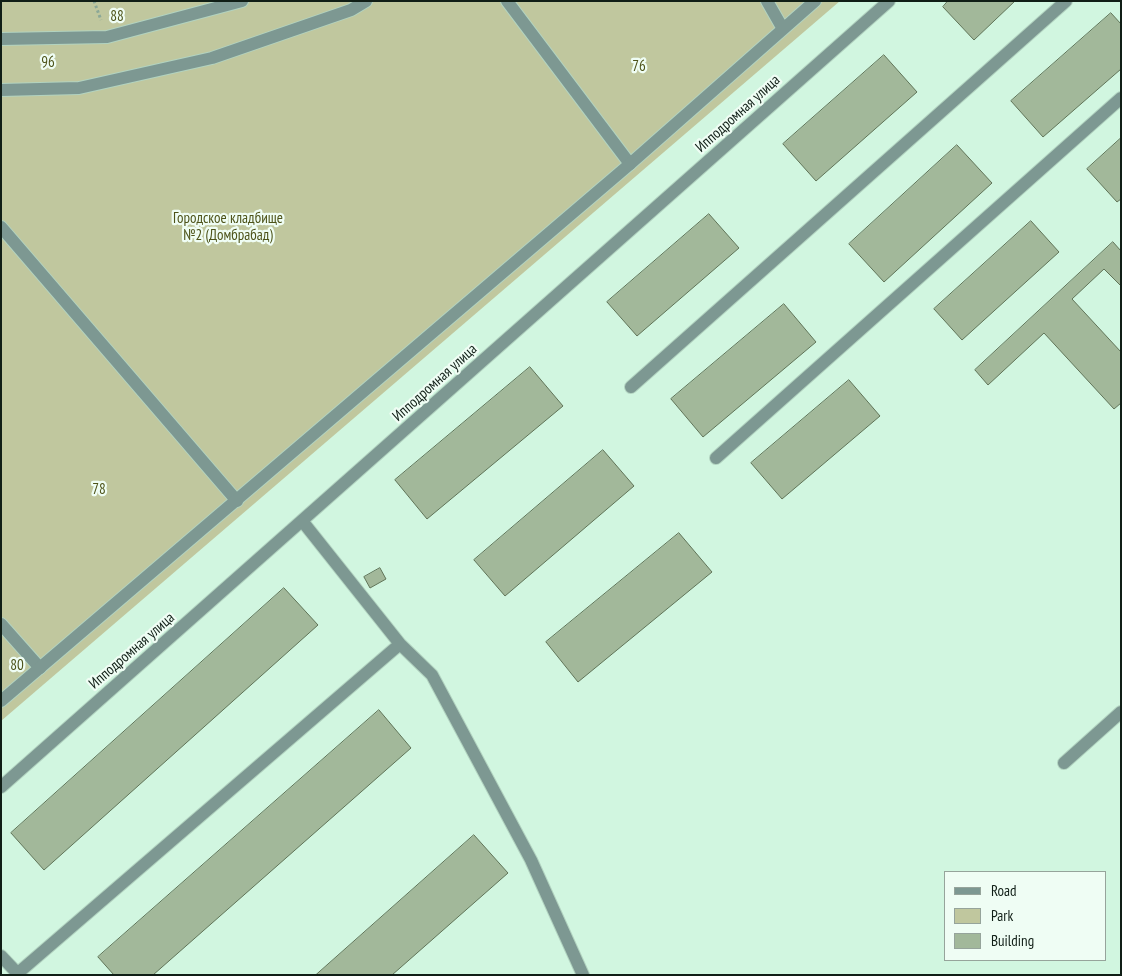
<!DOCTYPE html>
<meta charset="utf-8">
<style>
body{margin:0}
#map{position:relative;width:1122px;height:976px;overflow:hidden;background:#d1f6e0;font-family:"PT Sans Narrow",sans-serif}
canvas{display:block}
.frame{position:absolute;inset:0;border:2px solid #101e16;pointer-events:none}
.legend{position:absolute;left:944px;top:871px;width:162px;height:90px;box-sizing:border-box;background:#effdf4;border:1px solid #96a49b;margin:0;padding:6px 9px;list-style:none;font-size:15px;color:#101e16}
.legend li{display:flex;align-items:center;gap:10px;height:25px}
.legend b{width:25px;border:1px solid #96a49b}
</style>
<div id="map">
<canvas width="1122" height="976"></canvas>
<div class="frame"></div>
<ul class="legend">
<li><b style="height:6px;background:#7d9892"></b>Road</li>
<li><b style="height:14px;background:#c0c79e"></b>Park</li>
<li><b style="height:14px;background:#a2b89a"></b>Building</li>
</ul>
</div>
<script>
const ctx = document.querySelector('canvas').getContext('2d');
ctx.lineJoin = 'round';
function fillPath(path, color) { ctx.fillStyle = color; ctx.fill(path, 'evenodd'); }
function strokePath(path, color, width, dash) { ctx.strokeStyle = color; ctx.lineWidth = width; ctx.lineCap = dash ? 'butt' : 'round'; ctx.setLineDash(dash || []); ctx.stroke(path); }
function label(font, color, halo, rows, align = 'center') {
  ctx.font = font + ' "PT Sans Narrow",sans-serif'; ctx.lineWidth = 4.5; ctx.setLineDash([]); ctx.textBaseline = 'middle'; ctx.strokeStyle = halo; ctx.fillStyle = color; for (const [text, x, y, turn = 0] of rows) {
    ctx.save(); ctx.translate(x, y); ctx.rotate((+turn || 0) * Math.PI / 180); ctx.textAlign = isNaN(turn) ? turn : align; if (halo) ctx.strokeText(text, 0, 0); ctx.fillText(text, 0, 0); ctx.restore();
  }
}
fillPath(new Path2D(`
 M 1,1 L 840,1 L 1,721 Z`), '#c0c79e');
const building = new Path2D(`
 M 948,1 L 1015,1 L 974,40 L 943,7 Z
 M 1111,13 L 1121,24 L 1121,69 L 1043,137 L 1011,101 Z
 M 884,55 L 917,92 L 816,181 L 783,144 Z
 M 1121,138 L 1121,199 L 1117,202 L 1087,169 Z
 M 957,145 L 992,183 L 884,282 L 849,244 Z
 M 709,214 L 739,248 L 637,336 L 607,302 Z
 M 1031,221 L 1059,252 L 962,340 L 934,309 Z
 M 1113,242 L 1121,251 L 1121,286 L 1104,269 L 1072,299 L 1121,352 L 1121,403 L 1114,409 L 1044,333 L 988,385 L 975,370 Z
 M 784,304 L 816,342 L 703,437 L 671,399 Z
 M 530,367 L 563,406 L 427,519 L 395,480 Z
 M 849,380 L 880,416 L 782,499 L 751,463 Z
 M 603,450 L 634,486 L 505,596 L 474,560 Z
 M 679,533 L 712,572 L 578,682 L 546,642 Z
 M 380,568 L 386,579 L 370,588 L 364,577 Z
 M 284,588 L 318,625 L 44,870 L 11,833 Z
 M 379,710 L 411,748 L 153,975 L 114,975 L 98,957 Z
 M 474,835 L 508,873 L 392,975 L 316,975 Z`);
fillPath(building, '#a2b89a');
strokePath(building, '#607458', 1);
const service = new Path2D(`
 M 507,1 L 630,164
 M 1,39 L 107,37 L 242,1
 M 1,90 L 79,88 L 212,58 L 351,10 L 366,1
 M 1,227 L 237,501
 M 631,387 L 1066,1
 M 716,458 L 1121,98
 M 303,522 L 400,644 L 432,675 L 531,860 L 583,975
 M 1,624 L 40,668
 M 1064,763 L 1121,712
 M 1,787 L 889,1
 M 1,956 L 19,975
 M 18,973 L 400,644`);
const minor = new Path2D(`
 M 767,1 L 783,29
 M 1,701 L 630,164 L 815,1`);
strokePath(service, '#b2d3c0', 14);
strokePath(minor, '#b2d3c0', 14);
strokePath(new Path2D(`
 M 94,1 L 101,20`), '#8ba897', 3, [2.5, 2.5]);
strokePath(service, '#7d9892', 12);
strokePath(minor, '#7d9892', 12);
label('15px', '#4d5319', '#effdf4', [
 ["88",117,17],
 ["96",48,63],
 ["76",639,67],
 ["Городское кладбище",228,219],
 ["№2 (Домбрабад)",228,236],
 ["78",99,490],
 ["80",17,666]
]);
label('15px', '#101e16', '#effdf4', [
 ["Ипподромная улица",738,114,-42],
 ["Ипподромная улица",435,383,-42],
 ["Ипподромная улица",132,651,-41]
]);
</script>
